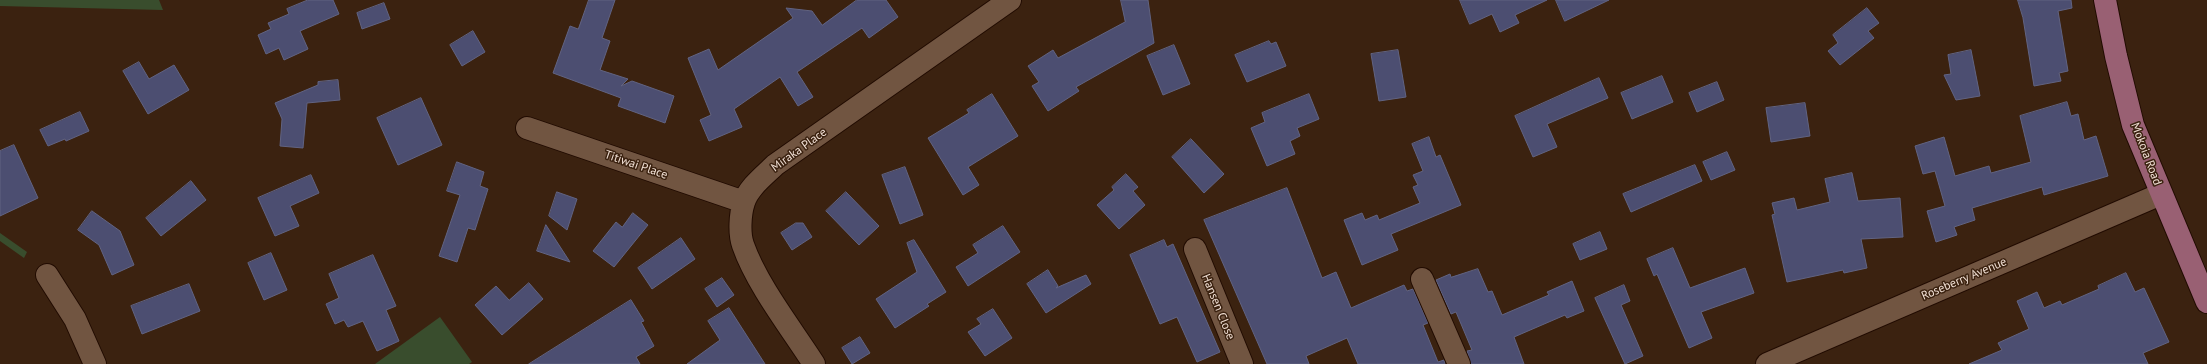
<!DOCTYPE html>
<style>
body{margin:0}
canvas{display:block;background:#3b2210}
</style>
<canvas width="2207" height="364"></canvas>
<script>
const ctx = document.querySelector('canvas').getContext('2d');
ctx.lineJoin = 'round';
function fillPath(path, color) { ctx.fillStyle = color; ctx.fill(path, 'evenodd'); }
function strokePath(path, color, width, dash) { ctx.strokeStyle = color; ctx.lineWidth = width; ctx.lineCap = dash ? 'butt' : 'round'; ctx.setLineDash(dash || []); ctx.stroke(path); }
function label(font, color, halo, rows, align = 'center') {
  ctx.font = font + ' "PT Sans",sans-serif'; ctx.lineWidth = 3; ctx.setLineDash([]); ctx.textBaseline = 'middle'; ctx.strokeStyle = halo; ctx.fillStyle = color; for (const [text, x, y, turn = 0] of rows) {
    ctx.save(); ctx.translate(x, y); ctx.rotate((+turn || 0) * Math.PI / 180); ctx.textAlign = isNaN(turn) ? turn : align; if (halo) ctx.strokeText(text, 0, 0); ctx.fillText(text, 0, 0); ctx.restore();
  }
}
fillPath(new Path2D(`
 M 0,0 L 159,0 L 163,10 L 0,6 Z
 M 0,233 L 27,252 L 24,258 L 0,241 Z
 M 440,317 L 472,362 L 469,364 L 375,364 Z`), '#394d2d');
const building = new Path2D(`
 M 308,0 L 333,0 L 339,14 L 300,31 L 308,49 L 284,60 L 279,48 L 266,54 L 258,35 L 271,29 L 268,23 L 289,14 L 287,9 Z
 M 589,0 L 615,0 L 602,38 L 610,41 L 600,70 L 628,79 L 621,86 L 632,81 L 674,96 L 665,123 L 618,106 L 621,98 L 553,73 L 570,26 L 578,29 Z
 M 857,0 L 886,0 L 898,17 L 869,38 L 862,28 L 797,72 L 813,97 L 798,106 L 780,77 L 734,109 L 742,127 L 709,141 L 700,120 L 711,115 L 688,58 L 709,49 L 718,70 L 793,18 L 786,8 L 812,11 L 822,25 Z
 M 1121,0 L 1148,0 L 1154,43 L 1076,87 L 1079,91 L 1048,111 L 1032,86 L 1039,82 L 1028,66 L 1053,50 L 1058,58 L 1125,22 Z
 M 1460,0 L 1547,0 L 1515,15 L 1519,23 L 1500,32 L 1492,14 L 1470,24 Z
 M 1556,0 L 1609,0 L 1565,21 Z
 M 2018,0 L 2071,0 L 2072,8 L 2058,11 L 2068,71 L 2059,73 L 2061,81 L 2034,86 L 2023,18 Z
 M 384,3 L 390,19 L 362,29 L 357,13 Z
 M 1867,8 L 1879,23 L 1868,31 L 1874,38 L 1840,65 L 1828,51 L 1838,43 L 1833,35 Z
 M 473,31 L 485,52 L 462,66 L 450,45 Z
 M 1269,41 L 1271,44 L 1276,42 L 1286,66 L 1247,82 L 1235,55 Z
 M 1174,45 L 1190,84 L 1163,95 L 1147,56 Z
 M 1398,50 L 1406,97 L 1379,101 L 1371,54 Z
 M 1971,50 L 1980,96 L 1956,100 L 1944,75 L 1951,74 L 1948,55 Z
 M 139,62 L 149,79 L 174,65 L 189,90 L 148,114 L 123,71 Z
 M 1662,76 L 1673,102 L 1632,119 L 1621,93 Z
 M 1599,78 L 1608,98 L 1547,124 L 1557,147 L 1533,157 L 1515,116 Z
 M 338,80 L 340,100 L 307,103 L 303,148 L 280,146 L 282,119 L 275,103 L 318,85 L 318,82 Z
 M 1717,82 L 1724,100 L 1697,112 L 1689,93 Z
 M 992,94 L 1018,136 L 968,167 L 979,185 L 963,195 L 928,138 L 969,113 L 967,110 Z
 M 1309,94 L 1319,119 L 1297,128 L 1300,136 L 1290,141 L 1295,154 L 1267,166 L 1251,128 L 1265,122 L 1262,113 Z
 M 421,98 L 442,145 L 398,165 L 377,118 Z
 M 2067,102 L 2071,116 L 2078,114 L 2084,140 L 2096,136 L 2108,176 L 2044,195 L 2042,187 L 1972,208 L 1975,220 L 1954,227 L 1957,235 L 1936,242 L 1927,211 L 1945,206 L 1935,171 L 1923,174 L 1915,146 L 1944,137 L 1955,176 L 1989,166 L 1991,173 L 2031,162 L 2020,116 Z
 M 1805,103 L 1810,136 L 1771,142 L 1766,108 Z
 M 80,112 L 89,131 L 66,141 L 65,139 L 48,146 L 40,130 Z
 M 1429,137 L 1436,157 L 1440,155 L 1461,205 L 1391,234 L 1398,250 L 1362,265 L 1344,220 L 1362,213 L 1365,220 L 1377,215 L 1379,220 L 1420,203 L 1413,187 L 1418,185 L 1413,175 L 1423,171 L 1412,144 Z
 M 1191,139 L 1224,174 L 1204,193 L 1172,157 Z
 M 14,145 L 38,198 L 0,216 L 0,151 Z
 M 1727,152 L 1735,170 L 1711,180 L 1703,162 Z
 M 457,162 L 484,172 L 480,186 L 488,189 L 475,230 L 468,228 L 457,262 L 439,256 L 460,195 L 447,191 Z
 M 1695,165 L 1702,181 L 1631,212 L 1623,194 Z
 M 905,167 L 923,215 L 900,224 L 882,175 Z
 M 1852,173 L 1858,201 L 1900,198 L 1903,237 L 1861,239 L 1867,268 L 1844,273 L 1843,270 L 1787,282 L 1772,215 L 1775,214 L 1772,203 L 1794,198 L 1797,210 L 1830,202 L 1825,179 Z
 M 1126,174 L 1138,187 L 1133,191 L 1145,205 L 1119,229 L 1097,205 L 1114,190 L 1112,187 Z
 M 311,175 L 319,193 L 290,206 L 299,226 L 275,236 L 258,198 Z
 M 191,181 L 206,200 L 161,236 L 146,218 Z
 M 1287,188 L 1322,278 L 1336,272 L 1351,308 L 1404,285 L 1407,291 L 1413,289 L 1428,323 L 1423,325 L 1438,362 L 1444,360 L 1445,364 L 1358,364 L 1347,338 L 1306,356 L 1309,364 L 1267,364 L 1204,220 Z
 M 557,192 L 577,199 L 567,230 L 549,216 Z
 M 846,192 L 879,226 L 859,245 L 826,211 Z
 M 92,211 L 120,231 L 134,265 L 112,275 L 99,245 L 78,230 Z
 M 633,213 L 648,225 L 614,267 L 593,251 L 616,222 L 622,227 Z
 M 796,223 L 803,223 L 812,237 L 792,250 L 781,233 Z
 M 546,225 L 570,262 L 537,251 Z
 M 1003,226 L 1020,252 L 968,286 L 956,267 L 978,253 L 973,245 Z
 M 1600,232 L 1607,249 L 1580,260 L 1573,244 Z
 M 681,238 L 695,259 L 652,289 L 638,268 Z
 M 914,240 L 946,292 L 927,304 L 929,306 L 895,328 L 876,299 L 917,272 L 907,243 Z
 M 1164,240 L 1167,247 L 1173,244 L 1220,352 L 1197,362 L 1177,317 L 1160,324 L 1130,255 Z
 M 1673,248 L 1690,288 L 1745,268 L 1754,293 L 1701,312 L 1712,338 L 1689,348 L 1657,274 L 1654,276 L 1647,259 Z
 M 271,253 L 287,290 L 264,300 L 248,263 Z
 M 373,255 L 396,306 L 386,310 L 399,341 L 377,351 L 363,321 L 348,327 L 344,320 L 335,324 L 326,304 L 339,298 L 329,274 Z
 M 1478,269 L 1488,292 L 1492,291 L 1502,315 L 1549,295 L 1547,292 L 1572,281 L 1584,311 L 1567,318 L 1565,315 L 1514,337 L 1524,364 L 1471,364 L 1467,351 L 1472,350 L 1456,312 L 1451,314 L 1436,280 L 1450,274 L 1451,277 Z
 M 1048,270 L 1058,286 L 1056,288 L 1086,275 L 1091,284 L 1046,313 L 1027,284 Z
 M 2126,273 L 2135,292 L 2144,288 L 2169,342 L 2143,353 L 2148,364 L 1969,364 L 2002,350 L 1998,343 L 2029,329 L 2017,301 L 2037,292 L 2044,308 L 2060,301 L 2062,305 L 2099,289 L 2098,286 Z
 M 722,278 L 734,295 L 717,307 L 705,289 Z
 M 529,283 L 543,299 L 502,335 L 475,305 L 496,286 L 509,300 Z
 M 189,284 L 200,311 L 142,334 L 131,306 Z
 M 1624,285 L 1630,301 L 1621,305 L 1643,356 L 1625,364 L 1595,298 Z
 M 631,300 L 644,321 L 641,322 L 654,346 L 636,357 L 640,364 L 529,364 Z
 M 729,308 L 765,364 L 687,364 L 720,340 L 708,321 Z
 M 993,309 L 1012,338 L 985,356 L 968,332 L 981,324 L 977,319 Z
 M 860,337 L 870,353 L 852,364 L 842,348 Z`);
fillPath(building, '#4c4e71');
strokePath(building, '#616381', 1);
const minor = new Path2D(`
 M 527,128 L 744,202
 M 1195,249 L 1242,364
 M 47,275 L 75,319 L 95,364
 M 1422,279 L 1459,364
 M 814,364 C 791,328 757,285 743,245 C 739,234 740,214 744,202 C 749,187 764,176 775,165 L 1010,0
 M 1767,364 L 2161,194`);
const major = new Path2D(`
 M 2105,0 L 2116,56 L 2133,125 L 2207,302`);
strokePath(minor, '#210b00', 24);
strokePath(major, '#210b00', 24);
strokePath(minor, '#715541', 22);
strokePath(major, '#996073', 22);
label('12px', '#f1e0d5', '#3b2210', [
 ["Miraka Place",799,150,-36],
 ["Mokoia Road",2146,154,69],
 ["Titiwai Place",636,165,19],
 ["Roseberry Avenue",1964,279,-23],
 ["Hansen Close",1218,307,68]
]);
</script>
